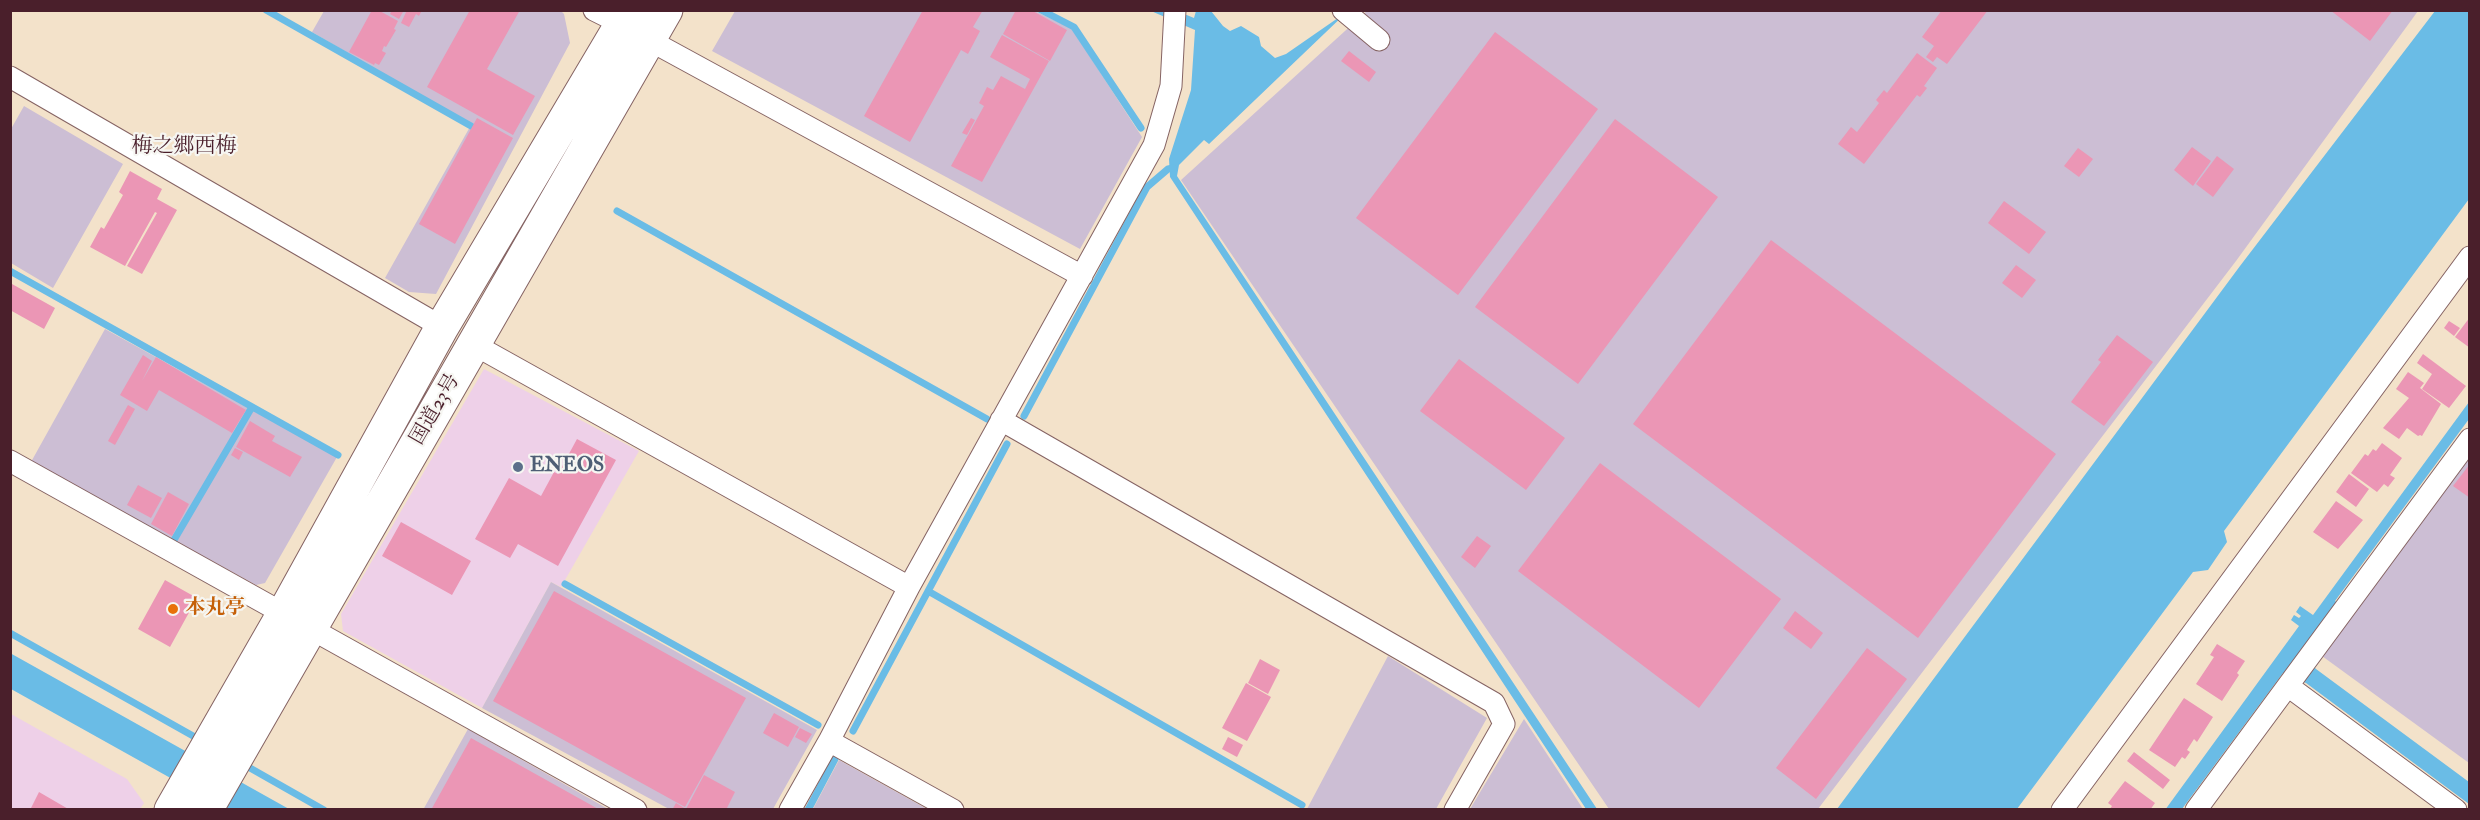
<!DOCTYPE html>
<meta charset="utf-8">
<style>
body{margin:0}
#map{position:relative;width:2480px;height:820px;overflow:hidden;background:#f3e2ca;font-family:"IM FELL Double Pica",serif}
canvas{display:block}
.frame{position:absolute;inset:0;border:12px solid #4a1f2b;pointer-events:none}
</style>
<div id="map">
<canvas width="2480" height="820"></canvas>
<div class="frame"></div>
</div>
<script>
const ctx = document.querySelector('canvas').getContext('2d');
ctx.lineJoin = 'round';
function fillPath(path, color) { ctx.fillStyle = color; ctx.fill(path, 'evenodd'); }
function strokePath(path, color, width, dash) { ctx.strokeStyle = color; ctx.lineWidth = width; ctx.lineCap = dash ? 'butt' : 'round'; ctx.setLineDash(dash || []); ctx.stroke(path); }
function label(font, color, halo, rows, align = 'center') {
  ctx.font = font + ' "IM FELL Double Pica","Noto Serif JP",serif'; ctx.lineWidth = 4.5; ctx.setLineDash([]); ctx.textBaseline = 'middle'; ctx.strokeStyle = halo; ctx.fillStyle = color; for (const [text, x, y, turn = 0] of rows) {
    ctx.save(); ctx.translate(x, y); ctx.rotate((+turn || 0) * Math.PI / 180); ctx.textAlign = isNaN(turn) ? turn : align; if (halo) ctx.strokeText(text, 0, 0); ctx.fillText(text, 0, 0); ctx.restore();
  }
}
fillPath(new Path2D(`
 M 484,369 L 639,451 L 561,587 L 551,582 L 482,708 L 343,631 L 341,614 Z
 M 11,714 L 127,779 L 144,803 L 140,809 L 11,810 Z`), '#eed0e8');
fillPath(new Path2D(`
 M 560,10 L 564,14 L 570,43 L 436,294 L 409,292 L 385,278 L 471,125 L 312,32 L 324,11 Z
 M 735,11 L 1035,11 L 1072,29 L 1142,137 L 1080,249 L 712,51 Z
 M 1367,11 L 2418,11 L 2236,261 L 1818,809 L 1609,809 L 1181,180 Z
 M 24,106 L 123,164 L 53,288 L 11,263 L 11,129 Z
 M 105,329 L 337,457 L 265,583 L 256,585 L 31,462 Z
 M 2469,458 L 2469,763 L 2322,656 Z
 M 551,582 L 817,730 L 773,809 L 669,809 L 482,708 Z
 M 1388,656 L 1487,718 L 1436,809 L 1307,809 Z
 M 1524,719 L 1583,809 L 1470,809 Z
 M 468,729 L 608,809 L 423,810 Z
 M 839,760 L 927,809 L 813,809 Z`), '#ccbed4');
fillPath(new Path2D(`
 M 1151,11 L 1177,11 L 1194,18 L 1196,11 L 1211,11 L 1223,26 L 1230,31 L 1241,26 L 1259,37 L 1261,46 L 1275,58 L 1286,54 L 1348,11 L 1209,144 L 1204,140 L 1179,165 L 1177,176 L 1597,809 L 1586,809 L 1170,177 L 1169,159 L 1191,90 L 1195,30 Z
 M 2435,11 L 2469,11 L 2469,199 L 2224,531 L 2227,542 L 2208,570 L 2193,572 L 2017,809 L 1837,809 L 2240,266 Z
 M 2469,402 L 2469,419 L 2335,601 L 2338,603 L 2301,653 L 2316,669 L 2469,782 L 2469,804 L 2306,683 L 2283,673 L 2182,809 L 2165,810 L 2299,626 L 2291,620 L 2294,615 L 2299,618 L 2301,616 L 2296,612 L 2300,606 L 2313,615 Z
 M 10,653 L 289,809 L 226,809 L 11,689 Z`), '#6abce6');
strokePath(new Path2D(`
 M 266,10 L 471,126
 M 1041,10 L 1074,27 L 1141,128
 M 617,211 L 987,419
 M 10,271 L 338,455
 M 1024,416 L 1147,187 L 1168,169 L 1173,168
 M 174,540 L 252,407
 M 565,584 L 818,725
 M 928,591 L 1302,805
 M 10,633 L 202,741
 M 853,731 L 1007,444
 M 243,764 L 324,810
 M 808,810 L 835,759`), '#6abce6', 7);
fillPath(new Path2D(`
 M 372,10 L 378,10 L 398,21 L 394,29 L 396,30 L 386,47 L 384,46 L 382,51 L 386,53 L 379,65 L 375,63 L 374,65 L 349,52 Z
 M 392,10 L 404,10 L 399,19 L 390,14 Z
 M 407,10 L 422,10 L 419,16 L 416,14 L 409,27 L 401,23 Z
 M 470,10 L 520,10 L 487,69 L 535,96 L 513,135 L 427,87 Z
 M 923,10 L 983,10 L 973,27 L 980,31 L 968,54 L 961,50 L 910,142 L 864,116 Z
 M 1016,10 L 1031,10 L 1067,30 L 1050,61 L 1003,34 Z
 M 1942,10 L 1988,10 L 1947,64 L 1937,57 L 1933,62 L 1926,57 L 1934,46 L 1922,37 Z
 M 2330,10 L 2393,10 L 2370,41 Z
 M 1495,32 L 1598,109 L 1458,295 L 1356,218 Z
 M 1002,35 L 1049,61 L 982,182 L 951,166 L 984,106 L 979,103 L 987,87 L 993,90 L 1001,76 L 1025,89 L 1030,79 L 990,57 Z
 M 1349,51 L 1376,72 L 1369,82 L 1341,61 Z
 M 1917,53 L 1937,68 L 1924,86 L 1927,88 L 1920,97 L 1917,95 L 1864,164 L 1838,144 L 1851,127 L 1857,132 L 1879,103 L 1876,100 L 1884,90 L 1887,93 Z
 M 477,118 L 513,138 L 455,244 L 419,224 Z
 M 971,118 L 975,120 L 967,135 L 962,133 Z
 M 1615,119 L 1718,197 L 1578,384 L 1475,307 Z
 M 2192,147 L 2211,161 L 2193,186 L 2174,170 Z
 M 2078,148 L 2093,159 L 2079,177 L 2064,166 Z
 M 2217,156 L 2234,169 L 2213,197 L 2196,184 Z
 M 130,171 L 162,189 L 157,199 L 177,210 L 142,274 L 127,266 L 157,213 L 155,212 L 125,266 L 90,247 L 101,227 L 104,229 L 123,195 L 119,192 Z
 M 2004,201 L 2046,232 L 2029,254 L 1988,223 Z
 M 1771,240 L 2056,454 L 1918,638 L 1633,424 Z
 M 2016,265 L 2036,280 L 2022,298 L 2002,283 Z
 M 12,284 L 55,308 L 44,329 L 10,310 Z
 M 2470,317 L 2470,348 L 2455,337 Z
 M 2449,321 L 2460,328 L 2454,336 L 2444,328 Z
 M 2117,335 L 2153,362 L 2104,426 L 2071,402 L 2101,362 L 2098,360 Z
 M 2423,354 L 2466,386 L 2449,408 L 2422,389 L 2432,374 L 2417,363 Z
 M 143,355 L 152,361 L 142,381 L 156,357 L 246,410 L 232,433 L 159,390 L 147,411 L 120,395 Z
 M 1459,359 L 1565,438 L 1526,490 L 1420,411 Z
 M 2408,372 L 2424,383 L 2420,388 L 2441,404 L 2422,436 L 2420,435 L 2418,436 L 2407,428 L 2399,439 L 2383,428 L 2409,398 L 2396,389 Z
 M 128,405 L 135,409 L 115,445 L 108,441 Z
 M 250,421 L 275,436 L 272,441 L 302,457 L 290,477 L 236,447 Z
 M 577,439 L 616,460 L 558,566 L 518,544 L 510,558 L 475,539 L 509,478 L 541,496 L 554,472 L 558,474 Z
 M 2382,443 L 2402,458 L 2390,475 L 2395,478 L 2388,487 L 2384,484 L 2377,492 L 2351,473 L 2365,454 L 2368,456 L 2373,449 L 2376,451 Z
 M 235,448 L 243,452 L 239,460 L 231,455 Z
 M 1600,463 L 1781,599 L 1699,708 L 1518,571 Z
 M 2470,464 L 2470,498 L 2453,486 Z
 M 2349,474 L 2369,489 L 2356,507 L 2336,492 Z
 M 138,485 L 162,498 L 151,518 L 127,505 Z
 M 168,492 L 189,504 L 172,536 L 151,524 Z
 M 2336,501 L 2363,520 L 2338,549 L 2313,532 Z
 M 401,522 L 471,561 L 452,595 L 382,556 Z
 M 1477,536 L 1491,546 L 1475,568 L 1461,557 Z
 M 165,580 L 197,598 L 170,647 L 138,629 Z
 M 554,591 L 746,698 L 685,807 L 493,701 Z
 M 1795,611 L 1823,633 L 1811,649 L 1783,628 Z
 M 2217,644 L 2245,661 L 2237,673 L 2239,675 L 2222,701 L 2196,684 L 2214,657 L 2210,655 Z
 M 1867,648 L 1907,679 L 1816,799 L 1776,768 Z
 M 1260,659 L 1280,670 L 1268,694 L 1248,683 Z
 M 1246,683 L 1271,697 L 1247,741 L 1222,728 Z
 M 2184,698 L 2213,717 L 2197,742 L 2194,739 L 2187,750 L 2190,752 L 2185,759 L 2182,757 L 2175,767 L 2149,750 Z
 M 774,713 L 799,727 L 788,747 L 763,733 Z
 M 800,728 L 812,734 L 806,743 L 795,737 Z
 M 1228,737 L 1243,745 L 1237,757 L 1222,749 Z
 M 471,738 L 600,810 L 431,810 Z
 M 2134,752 L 2170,780 L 2163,789 L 2127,761 Z
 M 704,775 L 735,792 L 726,810 L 672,810 L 676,803 L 686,809 Z
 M 2125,781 L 2155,803 L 2150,810 L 2109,810 L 2112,806 L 2108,803 Z
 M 39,792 L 70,810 L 30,810 Z`), '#eb96b5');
const minor = new Path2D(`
 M 594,10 L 622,24
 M 1343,10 L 1379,40
 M 649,40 L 1082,276
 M 10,77 L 442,327
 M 473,344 L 909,587
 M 1001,420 L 1494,703 L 1504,724 L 1455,810
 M 10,461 L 636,810
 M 2288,686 L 2456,810
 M 829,741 L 953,810
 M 790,810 L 829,741 L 909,587 L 1154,145 L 1171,86 L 1175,10
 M 2062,810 L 2470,257
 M 2196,810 L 2470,439`);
const trunk = new Path2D(`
 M 171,810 L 284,613 L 442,327 L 630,10
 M 206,810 L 666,10`);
strokePath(minor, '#856363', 23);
strokePath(trunk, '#856363', 35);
strokePath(minor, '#fff', 21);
strokePath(trunk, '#fff', 33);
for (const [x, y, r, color] of [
 [518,467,6,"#5c6f8a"],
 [173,609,6,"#e8710a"]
]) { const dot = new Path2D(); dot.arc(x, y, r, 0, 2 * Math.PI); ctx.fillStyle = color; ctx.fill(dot); strokePath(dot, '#f6f6f2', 2); }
label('20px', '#4a1f2b', '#f6f6f2', [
 ["国道23号",436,410,-60]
]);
label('bold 20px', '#4e5e75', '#f6f6f2', [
 ["ENEOS",530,467]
], 'left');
label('bold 20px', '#c56008', '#f6f6f2', [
 ["本丸亭",185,609]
], 'left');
label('21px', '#4a1f2b', '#f6f6f2', [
 ["梅之郷西梅",184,147]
]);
</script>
